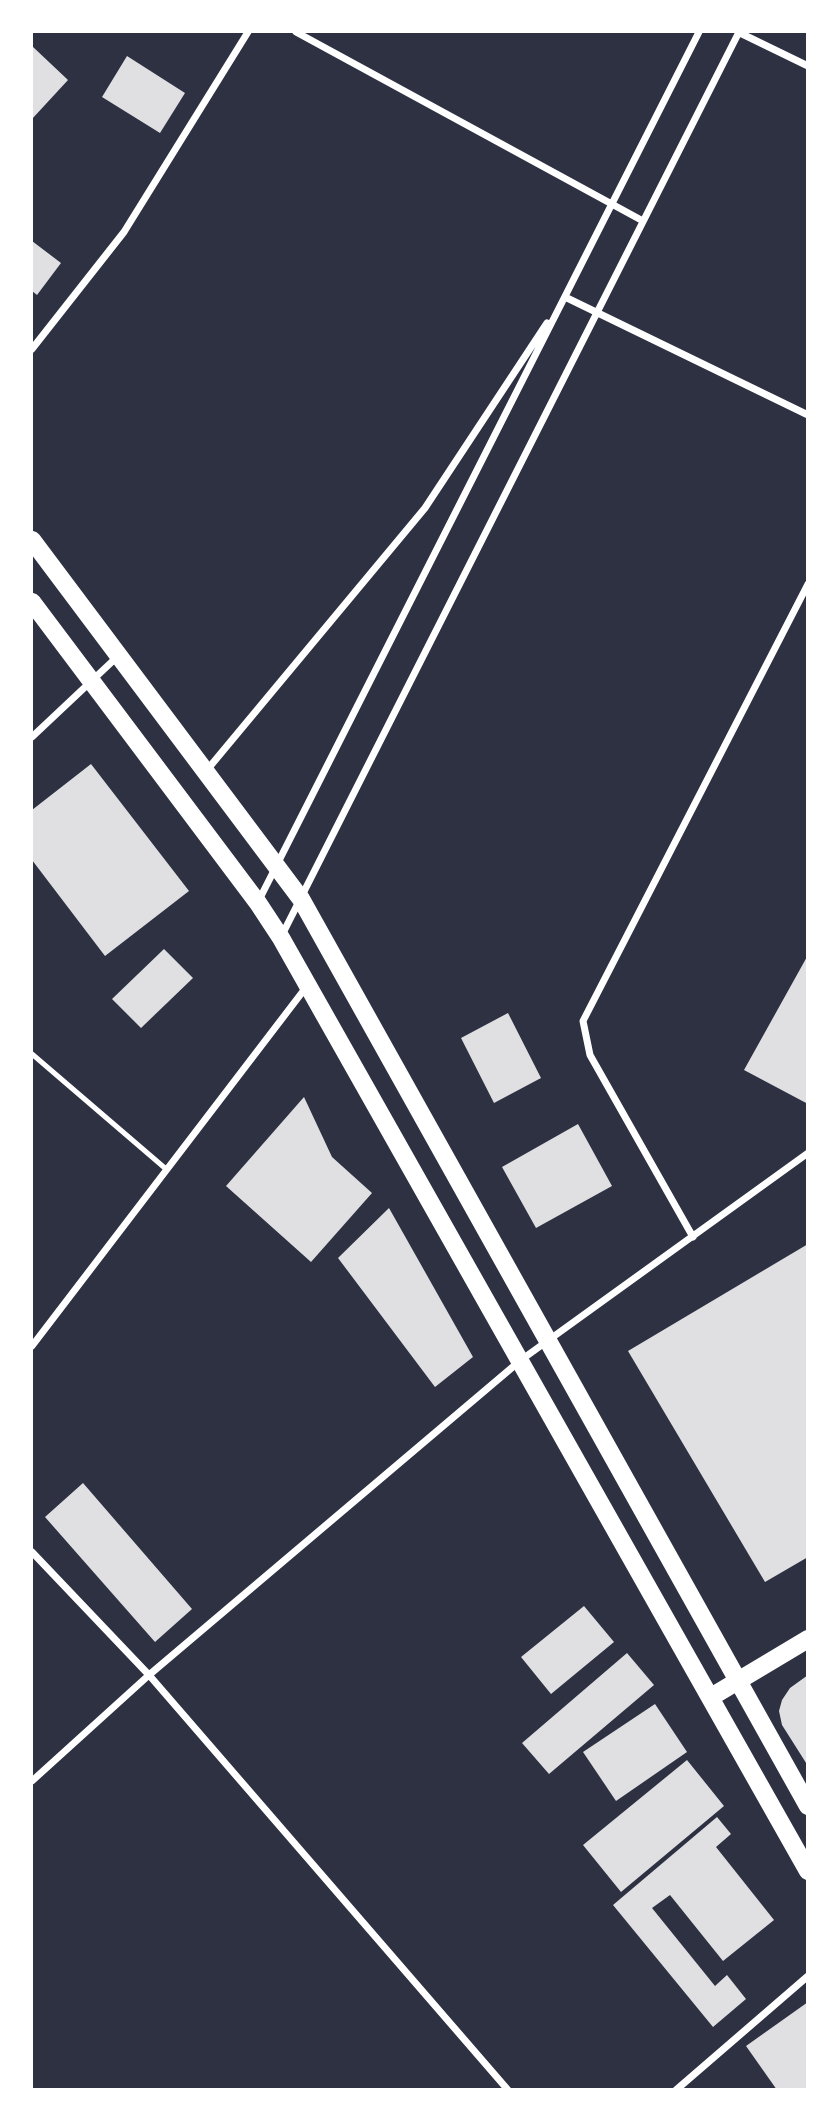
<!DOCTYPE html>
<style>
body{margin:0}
#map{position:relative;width:839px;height:2121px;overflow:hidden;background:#2d3142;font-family:"PT Sans Narrow",sans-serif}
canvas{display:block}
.frame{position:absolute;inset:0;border:33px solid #fff;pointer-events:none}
</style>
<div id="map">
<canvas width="839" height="2121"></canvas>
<div class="frame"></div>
</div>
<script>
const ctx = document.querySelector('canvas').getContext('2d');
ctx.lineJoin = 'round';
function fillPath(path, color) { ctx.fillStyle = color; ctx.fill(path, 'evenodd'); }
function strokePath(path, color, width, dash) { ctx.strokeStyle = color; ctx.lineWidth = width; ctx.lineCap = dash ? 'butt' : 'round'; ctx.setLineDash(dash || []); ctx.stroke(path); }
fillPath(new Path2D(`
 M 32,46 L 68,80 L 32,119 Z
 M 127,56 L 185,93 L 160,133 L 102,97 Z
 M 32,241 L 61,263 L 37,295 L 32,291 Z
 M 91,764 L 189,891 L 105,956 L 32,860 L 32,810 Z
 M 164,949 L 193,978 L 141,1028 L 112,999 Z
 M 808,955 L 808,1104 L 744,1070 Z
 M 508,1013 L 541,1078 L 494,1103 L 461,1038 Z
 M 304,1097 L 332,1157 L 372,1193 L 311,1262 L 226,1186 Z
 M 578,1124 L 612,1186 L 536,1228 L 502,1167 Z
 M 389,1208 L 473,1357 L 435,1387 L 338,1258 Z
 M 808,1244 L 808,1557 L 765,1582 L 628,1351 Z
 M 83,1483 L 192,1609 L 155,1642 L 45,1517 Z
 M 584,1606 L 614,1642 L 551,1694 L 521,1657 Z
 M 627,1653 L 654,1685 L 549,1774 L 522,1743 Z
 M 808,1675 L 808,1766 L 782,1725 L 779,1711 L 782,1700 L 790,1688 Z
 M 655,1704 L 687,1752 L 616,1801 L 583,1752 Z
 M 687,1760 L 724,1806 L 621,1892 L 583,1845 Z
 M 717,1817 L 731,1834 L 716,1847 L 774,1920 L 723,1961 L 670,1895 L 652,1908 L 715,1986 L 727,1975 L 746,1999 L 713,2027 L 613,1905 Z
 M 808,2002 L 808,2090 L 777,2090 L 746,2046 Z`), '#e0e0e3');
strokePath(new Path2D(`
 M 32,1054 L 166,1169`), '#fff', 5);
strokePath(new Path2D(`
 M 296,32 L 643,221
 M 738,32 L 808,66
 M 564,299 L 565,297 L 808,415
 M 32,349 L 124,232 L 248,32
 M 32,737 L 117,657
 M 207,770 L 425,508 L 547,323
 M 258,902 L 699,32
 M 281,937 L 739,32
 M 693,1237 L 590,1055 L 583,1021 L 808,584
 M 32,1346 L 307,986
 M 32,1552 L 149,1675 L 508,2090
 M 32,1781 L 149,1675 L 521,1360 L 808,1153
 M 676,2090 L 808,1976`), '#fff', 7);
strokePath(new Path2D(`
 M 32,540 L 301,899 L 808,1806
 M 32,602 L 258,903 L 281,938 L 808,1871
 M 711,1697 L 808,1639`), '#fff', 18);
</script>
